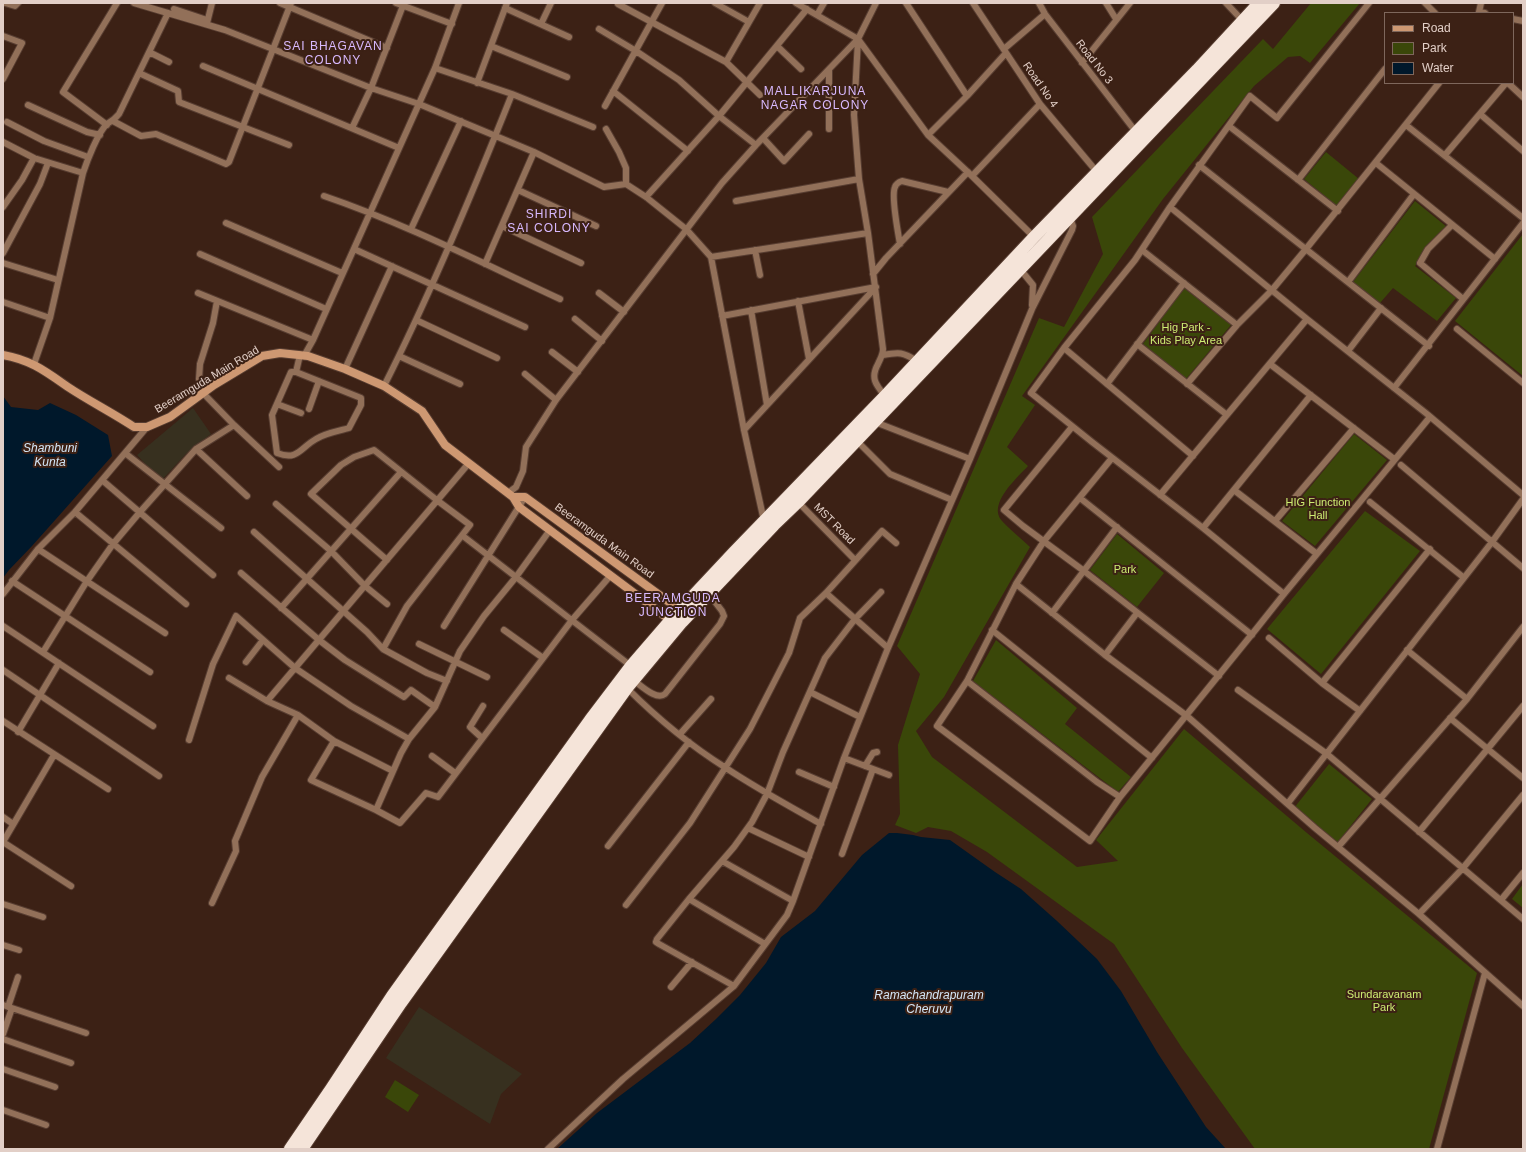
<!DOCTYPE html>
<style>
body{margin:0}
#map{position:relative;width:1526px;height:1152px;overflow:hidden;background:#3c2115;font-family:Helvetica,sans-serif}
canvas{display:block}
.frame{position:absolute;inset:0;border:4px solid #e2cfc7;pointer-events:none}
.legend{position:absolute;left:1384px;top:12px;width:130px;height:72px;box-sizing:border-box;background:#3c2115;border:1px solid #7e675c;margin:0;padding:5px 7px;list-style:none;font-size:12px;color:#e2cfc7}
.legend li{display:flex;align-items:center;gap:8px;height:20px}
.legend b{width:20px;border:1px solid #7e675c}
</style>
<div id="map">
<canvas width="1526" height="1152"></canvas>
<div class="frame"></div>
<ul class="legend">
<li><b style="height:5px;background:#ce9872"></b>Road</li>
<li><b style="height:11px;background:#3a4709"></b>Park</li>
<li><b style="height:11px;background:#00182b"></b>Water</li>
</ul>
</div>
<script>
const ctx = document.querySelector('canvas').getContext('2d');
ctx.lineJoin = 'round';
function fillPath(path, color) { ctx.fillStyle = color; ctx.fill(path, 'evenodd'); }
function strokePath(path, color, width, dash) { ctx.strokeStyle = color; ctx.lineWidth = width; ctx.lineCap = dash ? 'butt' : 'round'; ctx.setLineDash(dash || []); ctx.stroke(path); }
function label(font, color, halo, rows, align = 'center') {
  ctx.font = font + ' Helvetica,sans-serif'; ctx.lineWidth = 4; ctx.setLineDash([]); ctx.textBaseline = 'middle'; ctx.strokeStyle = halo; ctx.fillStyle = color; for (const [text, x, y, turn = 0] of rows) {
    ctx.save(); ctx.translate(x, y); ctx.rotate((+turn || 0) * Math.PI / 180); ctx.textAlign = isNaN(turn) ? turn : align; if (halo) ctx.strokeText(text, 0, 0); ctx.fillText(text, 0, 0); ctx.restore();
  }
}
fillPath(new Path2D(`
 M 193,408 L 211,434 L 186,454 L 161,481 L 137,455 Z
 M 419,1007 L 522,1074 L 501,1094 L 490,1124 L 386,1058 Z`), '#37301f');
fillPath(new Path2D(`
 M 1311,3 L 1360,3 L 1310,63 L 1300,56 L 1288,57 L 1254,86 L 1163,199 L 1022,396 L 1035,405 L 1007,447 L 1028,466 C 1017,478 987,504 1002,521 C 1010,530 1021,538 1030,547 L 944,697 L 916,731 L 932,757 L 1077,867 L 1118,861 L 1096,840 L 1184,729 L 1307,833 L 1477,973 L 1429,1149 L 1255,1149 L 1182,1048 L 1114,944 L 987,852 L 951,831 L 928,827 L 916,833 L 895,825 L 900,814 L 898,745 L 920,674 L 897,646 L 1039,318 L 1064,327 L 1103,254 L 1092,217 L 1263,39 L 1273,49 Z
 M 1326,152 L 1359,179 L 1337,206 L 1304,179 Z
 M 1415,201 L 1447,227 L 1415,266 L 1456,298 L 1437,321 L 1393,288 L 1380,303 L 1353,282 Z
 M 1523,234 L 1523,376 L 1455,321 Z
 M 1184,288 L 1231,325 L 1186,379 L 1143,344 Z
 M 1354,434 L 1387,460 L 1315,546 L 1282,521 Z
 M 1365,511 L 1420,551 L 1321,674 L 1267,629 Z
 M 1117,534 L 1164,573 L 1137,607 L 1090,570 Z
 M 996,640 L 1077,708 L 1065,724 L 1131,777 L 1118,792 L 973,681 Z
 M 1329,764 L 1372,799 L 1337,843 L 1294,808 Z
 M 1523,884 L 1523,908 L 1512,899 Z
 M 395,1080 L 419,1095 L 408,1112 L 385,1097 Z`), '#3a4709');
fillPath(new Path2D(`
 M 3,396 L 11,407 L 38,410 L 50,403 L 76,415 L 108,435 L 112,456 L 32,546 L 9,570 L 3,578 Z
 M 889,833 L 897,833 L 913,835 L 921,837 L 950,840 L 995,872 L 1021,889 L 1057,921 L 1097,959 L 1121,991 L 1157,1052 L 1206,1127 L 1226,1149 L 557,1149 L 597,1113 L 690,1043 L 716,1019 L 740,995 L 766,963 L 781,937 L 815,911 L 862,855 Z`), '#00182b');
const street = new Path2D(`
 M 5,3 L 15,6 L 18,3
 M 134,3 L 225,30 L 371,88 L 419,104 L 534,152 L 604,187 L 626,184 L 646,197 L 686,229 L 711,257 L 744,430 L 764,521
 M 280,3 L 387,48
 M 396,3 L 452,24
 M 715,3 L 749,22
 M 796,3 L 858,39 L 928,135 L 972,176 L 1034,237
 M 906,3 L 967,96
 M 973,3 L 1040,104 L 1097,172
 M 1039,3 L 1045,14 L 1136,132
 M 1106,3 L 1116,19
 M 1226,3 L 1242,20
 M 1425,3 L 1435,13
 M 1481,3 L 1479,12 L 1485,13
 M 618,4 L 726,62 L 760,95
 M 505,8 L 569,37
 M 174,9 L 207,20
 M 817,15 L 824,3
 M 1513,19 L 1523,21
 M 207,23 L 212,3
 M 541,24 L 551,3
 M 599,29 L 636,51 L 679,80 L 719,116 L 756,145
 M 3,36 L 22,43 L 3,79
 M 858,39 L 854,115 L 859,179 L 868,233 L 883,349 C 883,355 880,359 878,364 C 870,378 876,385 885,396
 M 491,46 L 567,77
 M 777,46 L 801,69
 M 1004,49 L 1045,14
 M 149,52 L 169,62
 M 726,62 L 760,3
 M 1082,63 L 1130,3
 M 203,66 L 399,148
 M 435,68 L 512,94 L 593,127
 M 829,70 L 829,129
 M 139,73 L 178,91 L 179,102 L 289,145
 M 477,83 L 507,3
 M 1508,83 L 1523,97
 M 613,91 L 688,151
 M 28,105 L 87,132 L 100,135
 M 605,106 L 662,3
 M 1480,114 L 1523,151
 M 113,121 L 141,136 L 156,134 L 226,164 L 229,162 L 291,3
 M 7,122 L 44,141 L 88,157
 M 107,125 L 63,92 L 117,3
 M 1406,125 L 1523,218
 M 1229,126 L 1338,211
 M 352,128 L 371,88 L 404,3
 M 606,129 L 619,152 L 626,168 L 626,184
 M 928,135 L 967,96 L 1006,53
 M 763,138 L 784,161 L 809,134
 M 3,142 L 34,158 L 83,173
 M 1445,155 L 1506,83
 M 1376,163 L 1495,259
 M 1199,165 L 1429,346
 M 972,176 L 1040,104
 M 1298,180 L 1385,69
 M 518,190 L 596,226
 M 324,196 C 406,224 482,263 560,299
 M 646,197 L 719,116 L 807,9
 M 736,201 L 859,179
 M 3,207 L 22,180 L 34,158
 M 1170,207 L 1307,319 L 1427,414 L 1523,495
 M 226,223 L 342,273
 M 1452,225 L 1428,249 L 1420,263 L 1463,299
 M 502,226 L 581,263
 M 411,229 L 461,121
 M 900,244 C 898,233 891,195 895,187 C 896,184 899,182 902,181 L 948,192
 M 354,249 L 525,327
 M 755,250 L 760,275
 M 1142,250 L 1237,325
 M 3,253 L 40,184 L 48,163
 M 200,254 L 326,309
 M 711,257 L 868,233
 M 3,263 L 58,280
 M 485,264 L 534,152
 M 1020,269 L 1033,285 L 1032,305
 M 873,274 L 886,258 L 968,172
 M 1348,282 L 1414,194
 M 198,293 L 313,340
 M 599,293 L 624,312
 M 217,301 L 213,323 L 200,364 L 199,379 L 203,393 L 234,425
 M 798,301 L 809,359
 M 3,302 L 50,318
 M 751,310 L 767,405
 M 722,316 L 876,287
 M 575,319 L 602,341
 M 416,320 L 497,358
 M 1457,329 L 1523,383
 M 1137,344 L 1227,415
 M 1064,348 L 1193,456
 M 1348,351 L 1381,308
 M 552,352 L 578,372
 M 883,355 C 899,352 903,352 917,361
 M 304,356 L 313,340 L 435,68 L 459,3
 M 399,356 L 460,384
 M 34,364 L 50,318 L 83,173 C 87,161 98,132 107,124 C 112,121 115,119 119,114 L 168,13
 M 1270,364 L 1394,459
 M 345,369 L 392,266
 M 296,372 L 361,398 L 361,405 L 349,428 C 339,431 325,433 316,439 C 300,448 298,461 277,453 L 272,415 L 291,372 L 296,372 L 300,355
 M 525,374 L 556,400
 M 1107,384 L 1184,283
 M 1187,384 L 1237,325 L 1272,290 L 1306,249 L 1439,83
 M 384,386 C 432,291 473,192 512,94
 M 1394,388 L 1523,223
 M 277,404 L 301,413
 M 309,409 L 319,381
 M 875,422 L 970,459
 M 1072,427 L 1004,510 L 1023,526 L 1084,571 L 1219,676
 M 744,430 L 876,287
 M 856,440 L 890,474 L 952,500
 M 196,449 L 247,496
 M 125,453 L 221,528
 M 1112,458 L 1044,541 L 1016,584 L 967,681 L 937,726 L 1090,841 L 1120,797 L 1257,628 L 1284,594 L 1430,417
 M 1401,465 L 1523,568
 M 102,480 L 213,575
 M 1234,490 L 1317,554
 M 508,493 L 516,487 L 523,471 L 526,447 L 556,400 L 722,183 L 756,145 L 858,39 L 876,3
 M 1160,495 L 1307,319
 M 1080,498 L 1252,635
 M 798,502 L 855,560
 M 1370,502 L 1463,577
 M 276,504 L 331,551 L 365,586 L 387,604
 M 75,512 L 186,604
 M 1275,521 L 1354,428
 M 1203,528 L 1311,395
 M 254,532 L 367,632 L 383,649
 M 463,536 L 631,666
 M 38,549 L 165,633
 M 387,560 L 311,494 L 341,465 L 354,457 L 374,450 L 438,501 L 470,525 L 407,606 L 383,649 L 427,673 L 447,681
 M 241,573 L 319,640 L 345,660 L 404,697 L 411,690 L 435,707
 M 12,581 L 150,672
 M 1016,584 L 1105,655 L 1187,716 L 1315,828 L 1419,914 L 1523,1006
 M 826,593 L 888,648
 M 3,594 L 38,549 L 75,512 L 147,427
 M 1284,594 L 1203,528 L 1092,442 L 1031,393 L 1064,348 L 1135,260 L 1170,207 L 1250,96 L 1277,118 L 1369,3
 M 281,608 L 401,472
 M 1052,613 L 1117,527
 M 3,626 L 153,726
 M 444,626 L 525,497
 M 504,630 L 543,658
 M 992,630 L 1152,758
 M 1269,638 L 1322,683 L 1360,711
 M 419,644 L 487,677
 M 1407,650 L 1467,699
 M 43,652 L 87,581 L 113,544 L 140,512 L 196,449 L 234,425 L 279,467
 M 1105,655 L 1137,613
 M 246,662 L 263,640
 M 3,670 L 159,776
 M 229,678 L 267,701 L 298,715 L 334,741 L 393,771
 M 633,680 C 641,685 656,701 665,694 L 720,624 L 724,616 L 722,611 L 709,594
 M 967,681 L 1097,782 L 1120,797
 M 1322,683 L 1430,549
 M 627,688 C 656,717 691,746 726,768 C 756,788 789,806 821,824
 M 1238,690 L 1327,754 L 1523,919
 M 810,692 L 860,717
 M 267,701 L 469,463
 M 1450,718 L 1523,778
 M 3,721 L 108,789
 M 18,732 L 59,663
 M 680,734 L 711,699
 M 482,738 L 470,727 L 483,706
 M 189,740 L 213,664 L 236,616 L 295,668 L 351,706 L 409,739
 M 334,741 L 311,780 L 376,810 L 400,823 L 426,793 L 438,797 L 572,620 L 611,575
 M 432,756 L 455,773
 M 844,758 L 889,775
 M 865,766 L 873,753 L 877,752
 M 799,772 L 834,787
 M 1288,803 L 1492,542 L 1523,499
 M 376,810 L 401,753 L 409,739 L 435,707 L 460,651 L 484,616 L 516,577 L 550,530
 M 3,817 L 13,824
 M 748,828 L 809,857
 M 1419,832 L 1523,706
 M 3,842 L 54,755
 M 3,842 L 71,886
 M 608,846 L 689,742
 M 1338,847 L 1467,699 L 1523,627
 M 842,854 L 873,769
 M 722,861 L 793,901
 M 689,899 L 765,944
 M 1501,900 L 1523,873
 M 212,903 L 236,851 L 235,841 L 262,777 L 298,715
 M 3,904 L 43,917
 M 626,905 L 690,823 L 750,729 L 789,653 L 800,618 L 826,593 L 882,531 L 896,543
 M 1419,914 L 1463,868 L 1523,795
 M 3,945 L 19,950
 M 734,986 L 659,944 L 656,942 L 657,939 L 689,899 L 734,847 L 752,822 L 767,794 L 783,752 L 825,658 L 855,619 L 881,592
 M 671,987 L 692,962
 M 3,1005 L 86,1033
 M 8,1007 L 18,977
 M 3,1034 L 12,1008
 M 3,1039 L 71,1063
 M 3,1069 L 55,1087
 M 3,1110 L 46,1125
 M 548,1149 L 623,1079 L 734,986 L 787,915 L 793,901 L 844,758 L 888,648 L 970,459 L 1032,309 L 1072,230 L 1073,226 L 1070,218
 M 1437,1149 L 1485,973`);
const secondary = new Path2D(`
 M 3,355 C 31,360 45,371 68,387 C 89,401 113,413 134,427 L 147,427 L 170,417 L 214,385 L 262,356 L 280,353 L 308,356 L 345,369 L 384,386 L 422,411 L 445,445 L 513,497 L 519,507 L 670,620
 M 513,497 L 525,497 L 680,610`);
const highway = new Path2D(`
 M 290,1149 L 331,1089 L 392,996 L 590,720 L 631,666 L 675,615 L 734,552 L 885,396 L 1034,237 L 1197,70 L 1259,3
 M 302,1149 L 401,1003 L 627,688 L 682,622 L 774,525 L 798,502 L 1274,3`);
strokePath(street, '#573d31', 8);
strokePath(secondary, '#573d31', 10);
strokePath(highway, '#573d31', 14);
strokePath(street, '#927059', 6);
strokePath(secondary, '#ce9872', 8);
strokePath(highway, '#f5e4d9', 12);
label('11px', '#e2cfc7', '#3c2115', [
 ["Road No 3",1094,62,52],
 ["Road No 4",1040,85,55],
 ["Beeramguda Main Road",207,380,-31],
 ["MST Road",834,524,45],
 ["Beeramguda Main Road",604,541,36]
]);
label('11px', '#cdec72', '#3c2115', [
 ["Hig Park -",1186,328],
 ["Kids Play Area",1186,341],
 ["HIG Function",1318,503],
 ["Hall",1318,516],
 ["Park",1125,570],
 ["Sundaravanam",1384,995],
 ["Park",1384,1008]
]);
ctx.letterSpacing = '1px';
label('12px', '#d8b9fe', '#3c2115', [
 ["SAI BHAGAVAN",333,47],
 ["COLONY",333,61],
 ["MALLIKARJUNA",815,92],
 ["NAGAR COLONY",815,106],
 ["SHIRDI",549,215],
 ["SAI COLONY",549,229],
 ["BEERAMGUDA",673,599],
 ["JUNCTION",673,613]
]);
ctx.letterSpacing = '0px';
label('italic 12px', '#d3e6f7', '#3c2115', [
 ["Shambuni",50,449],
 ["Kunta",50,463],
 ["Ramachandrapuram",929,996],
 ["Cheruvu",929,1010]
]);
</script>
